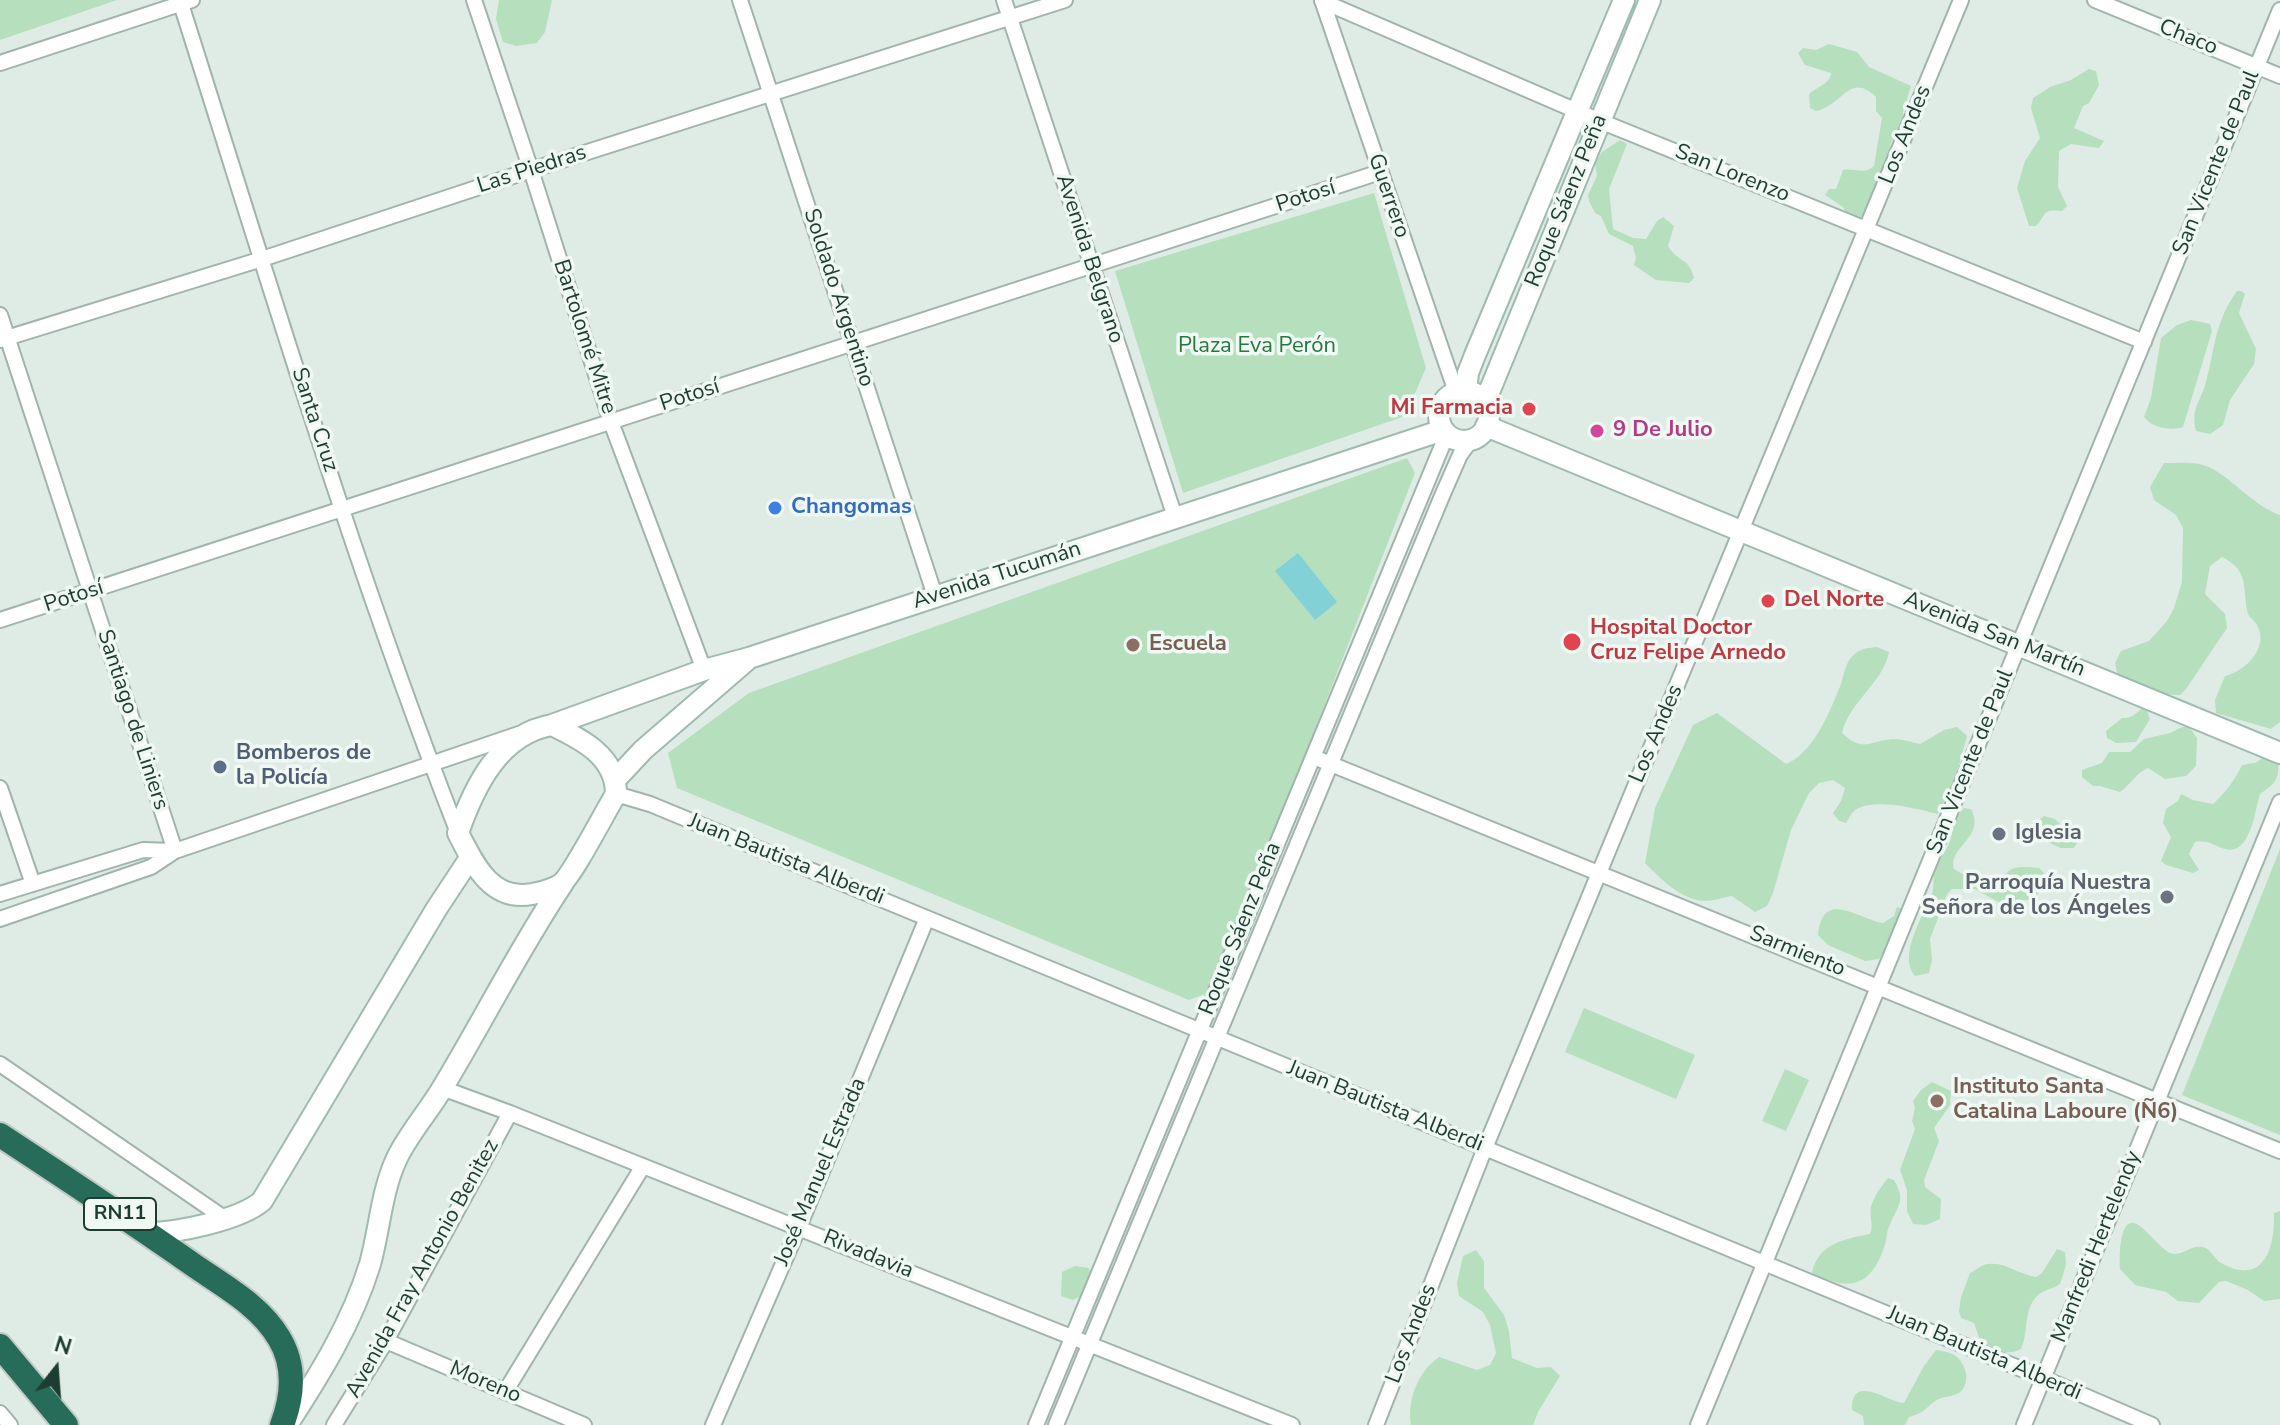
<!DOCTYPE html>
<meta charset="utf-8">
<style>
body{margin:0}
#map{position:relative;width:2280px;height:1425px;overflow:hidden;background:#dfece5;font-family:"Nunito Sans",sans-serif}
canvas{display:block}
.north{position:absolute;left:16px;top:1329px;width:80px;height:80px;-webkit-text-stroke:6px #eff8f3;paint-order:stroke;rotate:17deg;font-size:22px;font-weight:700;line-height:32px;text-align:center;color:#1e3d32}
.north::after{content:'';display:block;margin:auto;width:28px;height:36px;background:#1e3d32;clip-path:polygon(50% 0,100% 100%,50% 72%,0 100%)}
</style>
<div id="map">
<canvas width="2280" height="1425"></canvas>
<div class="north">N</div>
</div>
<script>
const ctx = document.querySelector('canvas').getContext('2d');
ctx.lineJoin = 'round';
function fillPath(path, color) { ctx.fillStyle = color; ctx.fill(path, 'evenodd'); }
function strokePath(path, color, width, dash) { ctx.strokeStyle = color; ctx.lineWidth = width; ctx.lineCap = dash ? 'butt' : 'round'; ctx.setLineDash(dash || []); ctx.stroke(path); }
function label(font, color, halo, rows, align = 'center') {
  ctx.font = font + ' "Nunito Sans",sans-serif'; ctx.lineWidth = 7; ctx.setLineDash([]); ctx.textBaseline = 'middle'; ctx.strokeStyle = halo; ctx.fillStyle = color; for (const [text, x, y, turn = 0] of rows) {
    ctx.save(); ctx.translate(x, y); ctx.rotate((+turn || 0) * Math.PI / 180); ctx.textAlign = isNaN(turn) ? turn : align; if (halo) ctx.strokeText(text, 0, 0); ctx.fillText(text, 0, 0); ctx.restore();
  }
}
fillPath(new Path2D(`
 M 0,0 L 117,0 L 0,40 Z
 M 499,0 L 552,0 L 545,32 L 537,43 L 516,46 L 503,42 L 496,19 Z
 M 1829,44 L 1857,52 L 1869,67 L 1911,86 L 1903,112 L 1905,125 L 1901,138 L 1893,139 L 1890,145 L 1888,172 L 1864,214 L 1859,218 L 1846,213 L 1843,207 L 1825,195 L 1829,189 L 1836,189 L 1843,170 C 1855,168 1865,175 1874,166 L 1882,118 L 1876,111 L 1876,97 C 1850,71 1842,106 1816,111 L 1810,108 L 1809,94 C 1817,87 1831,83 1831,73 L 1805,65 L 1798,53 L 1803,48 L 1816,50 Z
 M 2089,69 L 2096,71 L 2099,85 L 2089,103 L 2083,106 L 2074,128 L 2104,141 L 2099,148 L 2071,144 L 2059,151 L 2058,187 L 2067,206 L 2062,211 C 2041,209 2048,213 2036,226 L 2029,226 L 2017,188 L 2025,161 L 2040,138 L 2031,108 L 2033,98 L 2050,87 L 2071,80 Z
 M 1620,140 L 1627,144 L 1609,189 L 1613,229 L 1633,238 L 1646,239 L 1657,221 L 1663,217 L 1674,226 L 1668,246 C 1677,262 1689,257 1694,278 L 1689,283 L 1656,280 L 1634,265 L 1636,258 L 1633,246 L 1609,234 L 1601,216 L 1595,213 L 1589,201 L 1588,195 L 1597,176 L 1595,163 L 1602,152 Z
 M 1374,193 L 1426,368 L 1405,416 L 1183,493 L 1115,271 Z
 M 2237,291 L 2241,291 L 2245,294 L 2239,313 L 2256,349 L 2254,364 L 2230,400 L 2223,425 L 2210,434 L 2196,431 C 2190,408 2201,402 2206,382 C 2215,348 2215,321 2237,291 Z
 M 2191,320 L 2210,324 L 2212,331 L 2183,427 C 2171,431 2152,428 2144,417 L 2151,398 L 2161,338 L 2177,325 Z
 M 1407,458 L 1415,473 L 1213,991 L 1189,1000 L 677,788 L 668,753 L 749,693 Z
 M 2164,463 C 2179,463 2196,461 2209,467 C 2235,480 2252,505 2280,515 L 2280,722 L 2271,729 L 2216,713 L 2215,700 L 2225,676 C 2244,672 2270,648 2257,625 C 2253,618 2248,618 2247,610 C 2243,585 2248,570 2222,557 L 2210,566 L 2205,594 L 2225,614 L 2227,628 L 2186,689 L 2180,695 L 2157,694 L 2118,677 L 2115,663 L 2121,651 L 2149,641 L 2167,621 L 2174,608 L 2182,582 L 2183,528 L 2176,515 L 2154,500 L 2150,487 Z
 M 1877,647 L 1889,652 C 1883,683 1849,702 1842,733 C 1864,753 1868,741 1893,739 C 1901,739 1912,742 1920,744 L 1944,730 L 1957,727 L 1967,736 L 1956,776 L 1938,814 C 1918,809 1869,796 1853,812 C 1850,815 1848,820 1846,823 L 1839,821 L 1833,813 L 1841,801 L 1845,788 L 1833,780 L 1819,783 L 1809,793 L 1791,830 L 1773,893 L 1767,906 L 1755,912 L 1732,896 C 1724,897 1715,901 1706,901 C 1682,901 1660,878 1645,863 L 1655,808 L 1693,725 L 1717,713 L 1786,764 C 1812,754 1829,714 1839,689 C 1843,680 1844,667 1850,659 C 1857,649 1866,648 1877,647 Z
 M 2145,705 L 2150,719 L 2136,742 L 2116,743 L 2107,738 L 2106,731 L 2122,718 C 2132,719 2138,712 2145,705 Z
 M 2182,727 L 2189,727 L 2197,738 L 2196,766 L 2186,776 L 2165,779 L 2148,768 C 2136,773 2131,784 2120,792 L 2100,786 L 2093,786 L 2082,777 L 2082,770 L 2102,763 L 2109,752 L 2130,752 L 2144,739 L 2170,733 Z
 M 2266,756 L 2278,763 C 2280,780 2273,785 2260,794 C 2255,809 2251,856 2225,849 C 2211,845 2211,840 2195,842 L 2189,854 L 2199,870 L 2193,873 L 2166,865 L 2161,861 L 2171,837 L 2163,823 L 2166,809 L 2178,801 L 2181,794 L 2193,800 L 2213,804 C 2226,792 2235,780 2242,765 L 2255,763 Z
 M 1964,808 L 1971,809 C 1986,838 1948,846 1954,869 C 1967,877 1995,893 2007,881 L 2004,877 C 2010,864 2026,867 2039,868 L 2044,873 L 2036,899 L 2000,903 L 1975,889 L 1952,889 L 1947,894 L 1930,939 L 1932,960 L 1929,973 L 1915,976 C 1897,956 1924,914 1932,894 C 1934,888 1933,882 1934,875 C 1936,862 1945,854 1950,841 C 1954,828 1953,820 1964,808 Z
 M 2044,816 L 2055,819 L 2063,827 L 2078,829 L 2082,834 L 2074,848 L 2061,848 L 2029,834 L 2036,822 Z
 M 2280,849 L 2280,1135 L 2182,1095 Z
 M 1897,907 L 1904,910 L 1888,946 L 1879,959 L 1865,961 L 1828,945 L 1818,935 C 1823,888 1857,919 1883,923 L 1894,916 Z
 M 1584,1008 L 1695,1055 L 1676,1099 L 1565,1052 Z
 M 1785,1069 L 1809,1080 L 1786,1131 L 1762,1121 Z
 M 1932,1082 L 1951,1091 L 1950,1105 L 1934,1128 L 1939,1141 L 1924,1180 L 1925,1187 L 1941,1199 L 1940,1219 L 1926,1225 L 1913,1224 L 1907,1211 L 1907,1190 L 1900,1170 L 1915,1129 L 1912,1121 L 1915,1108 L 1913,1101 L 1921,1090 Z
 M 1888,1178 L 1894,1180 C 1907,1202 1897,1206 1889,1227 C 1886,1232 1887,1239 1885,1245 C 1871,1287 1850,1292 1812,1273 C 1818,1244 1843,1239 1870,1234 C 1874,1225 1869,1218 1871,1207 C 1873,1198 1882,1185 1888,1178 Z
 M 2280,1211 L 2280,1299 L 2264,1301 L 2248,1290 L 2226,1281 L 2219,1282 L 2199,1303 L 2178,1301 L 2166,1292 L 2135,1285 L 2120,1269 C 2119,1258 2119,1208 2141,1227 C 2150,1234 2158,1245 2168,1252 C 2180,1259 2191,1244 2203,1247 C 2211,1249 2214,1259 2221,1263 C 2264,1287 2275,1248 2274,1213 Z
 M 2057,1249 L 2065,1252 L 2066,1265 L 2060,1284 C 2053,1289 2042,1290 2036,1297 C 2023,1312 2029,1332 2021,1349 C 2008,1356 1992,1352 1981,1343 L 1974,1323 L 1961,1318 L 1959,1311 L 1961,1297 L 1970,1273 C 1977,1270 1981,1264 1989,1264 C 2006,1262 2019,1275 2036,1277 L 2042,1273 Z
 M 1476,1250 L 1484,1261 L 1484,1288 L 1504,1315 L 1509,1331 L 1512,1358 L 1537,1368 L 1551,1367 L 1560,1376 L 1538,1412 L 1533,1425 L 1411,1425 C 1407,1399 1418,1372 1439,1357 L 1477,1370 L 1490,1365 L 1496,1353 L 1490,1325 L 1483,1312 L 1459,1296 L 1457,1283 L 1463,1256 Z
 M 1075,1266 L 1089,1268 L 1093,1281 L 1087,1293 L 1073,1300 L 1061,1296 L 1062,1272 Z
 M 1936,1350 C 1942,1351 1949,1352 1954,1355 C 1966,1362 1972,1384 1959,1393 C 1952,1397 1942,1396 1935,1401 C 1925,1409 1922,1414 1909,1417 L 1905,1425 L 1864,1425 L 1863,1416 L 1852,1410 C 1851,1372 1889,1403 1904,1403 L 1924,1366 Z`), '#b5dfbd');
fillPath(new Path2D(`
 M 1298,553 L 1337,602 L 1315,620 L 1275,571 Z`), '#81d1d7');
const street = new Path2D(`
 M 474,0 L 531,170 L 611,422 L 704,670
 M 740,0 L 935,596
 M 1004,0 L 1175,517
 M 1322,0 L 1456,392
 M 2095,0 L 2280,76
 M 1322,1 L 1600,121 L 2144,342
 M 181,4 C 269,281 352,562 458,833
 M 0,63 L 192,0
 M 0,315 L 175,851
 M 0,340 L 262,259 L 531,170 L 1065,0
 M 0,620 L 1380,172
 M 1321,760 L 2280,1151
 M 0,788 L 33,884
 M 616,794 L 650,804 L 2043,1378 L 2152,1425
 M 0,894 L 143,850 L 175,851
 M 0,919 L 151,867 L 175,851 L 519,734
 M 0,1064 L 224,1218
 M 442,1088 L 510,1113 L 1292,1425
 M 386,1341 L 584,1425
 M 505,1392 L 643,1166
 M 0,1413 L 10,1425
 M 334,1425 L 386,1341 L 510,1113
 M 713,1425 L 799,1227 L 927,918
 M 1036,1425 L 1447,434
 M 1056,1425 L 1442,496 L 1460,455 L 1471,440
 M 1376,1425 L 1485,1148 L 1961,0
 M 1698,1425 L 2280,10
 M 2024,1425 L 2280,802`);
const secondary = new Path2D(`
 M 1466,391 L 1468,373 L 1475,355 L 1624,0
 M1439 416a25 25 0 1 1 50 0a25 25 0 1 1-50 0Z
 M 1485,402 L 1650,0
 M 1486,426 L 2280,753
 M 552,725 L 704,670 L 749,658 L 1443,430
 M 552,725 C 581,739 616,756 616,794 C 606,810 572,876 561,884 C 553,890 542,892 532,894 C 491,902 474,864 458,833 C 474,787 499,734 552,725 Z
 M 616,779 L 643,750 L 746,661
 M 147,1233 C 177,1233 240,1220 262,1201 L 437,908 L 470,858
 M 287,1425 C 320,1374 352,1323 370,1264 C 380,1228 381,1192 397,1158 C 409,1133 429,1111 443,1087 C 484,1019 519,949 563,883`);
const highway = new Path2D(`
 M 0,1135 C 64,1177 129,1220 192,1264 C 222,1285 260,1305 279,1338 C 296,1366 293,1396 282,1425
 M 0,1346 L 66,1425`);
strokePath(street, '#a1b4ac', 18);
strokePath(secondary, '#9fbbaf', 24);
strokePath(highway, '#c0c9c6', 28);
strokePath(street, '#fff', 14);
strokePath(secondary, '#fff', 20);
strokePath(highway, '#276c58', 24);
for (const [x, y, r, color] of [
 [1529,409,8,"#e0444e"],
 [1597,431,8,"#d1479c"],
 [775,508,8,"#3f7fe0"],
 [1768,601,8,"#e0444e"],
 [1572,642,10,"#e0444e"],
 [1133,645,8,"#8d6e63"],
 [220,767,8,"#5c6f8a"],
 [1999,834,8,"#6b7280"],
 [2167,897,8,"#6b7280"],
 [1937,1101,8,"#8d6e63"]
]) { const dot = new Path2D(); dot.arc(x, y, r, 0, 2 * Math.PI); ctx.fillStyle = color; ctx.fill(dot); strokePath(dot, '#eff8f3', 3); }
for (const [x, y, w] of [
 [120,1214,72]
]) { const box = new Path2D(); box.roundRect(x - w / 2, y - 16, w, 32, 6); ctx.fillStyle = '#eff8f3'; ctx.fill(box); strokePath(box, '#1e3d32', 2); }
label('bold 20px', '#1e3d32', null, [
 ["RN11",120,1214]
]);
label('22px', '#1e3d32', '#eff8f3', [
 ["Chaco",2188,38,22],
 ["Los Andes",1906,135,-68],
 ["San Vicente de Paul",2217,163,-68],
 ["Las Piedras",532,170,-18],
 ["San Lorenzo",1732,174,22],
 ["Guerrero",1388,196,71],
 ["Potosí",1306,197,-18],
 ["Roque Sáenz Peña",1567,201,-68],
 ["Avenida Belgrano",1089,259,72],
 ["Soldado Argentino",838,298,72],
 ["Bartolomé Mitre",584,337,72],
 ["Potosí",690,396,-18],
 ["Santa Cruz",314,420,72],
 ["Avenida Tucumán",997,576,-18],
 ["Potosí",74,597,-18],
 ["Avenida San Martín",1994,635,22],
 ["Santiago de Liniers",132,720,72],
 ["Los Andes",1657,734,-67],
 ["San Vicente de Paul",1971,762,-68],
 ["Juan Bautista Alberdi",786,860,22],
 ["Roque Sáenz Peña",1241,929,-68],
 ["Sarmiento",1797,952,22],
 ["Juan Bautista Alberdi",1385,1107,22],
 ["José Manuel Estrada",821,1172,-67],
 ["Manfredi Hertelendy",2097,1247,-68],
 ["Rivadavia",868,1255,22],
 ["Avenida Fray Antonio Benitez",423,1269,-61],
 ["Los Andes",1412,1334,-69],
 ["Juan Bautista Alberdi",1984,1354,23],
 ["Moreno",485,1383,23]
]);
label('22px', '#25783e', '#eff8f3', [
 ["Plaza Eva Perón",1257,347]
]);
label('bold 22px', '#be3a42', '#eff8f3', [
 ["Mi Farmacia",1513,409,"right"],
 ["Del Norte",1784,601],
 ["Hospital Doctor",1590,629],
 ["Cruz Felipe Arnedo",1590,654]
], 'left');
label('bold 22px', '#b23c85', '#eff8f3', [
 ["9 De Julio",1613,431]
], 'left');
label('bold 22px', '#366cbe', '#eff8f3', [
 ["Changomas",791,508]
], 'left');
label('bold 22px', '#785e54', '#eff8f3', [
 ["Escuela",1149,645],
 ["Instituto Santa",1953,1088],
 ["Catalina Laboure (Ñ6)",1953,1113]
], 'left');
label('bold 22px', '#4e5e75', '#eff8f3', [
 ["Bomberos de",236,754],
 ["la Policía",236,779]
], 'left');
label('bold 22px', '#5b616d', '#eff8f3', [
 ["Iglesia",2015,834],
 ["Parroquía Nuestra",2151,884,"right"],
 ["Señora de los Ángeles",2151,909,"right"]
], 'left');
</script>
